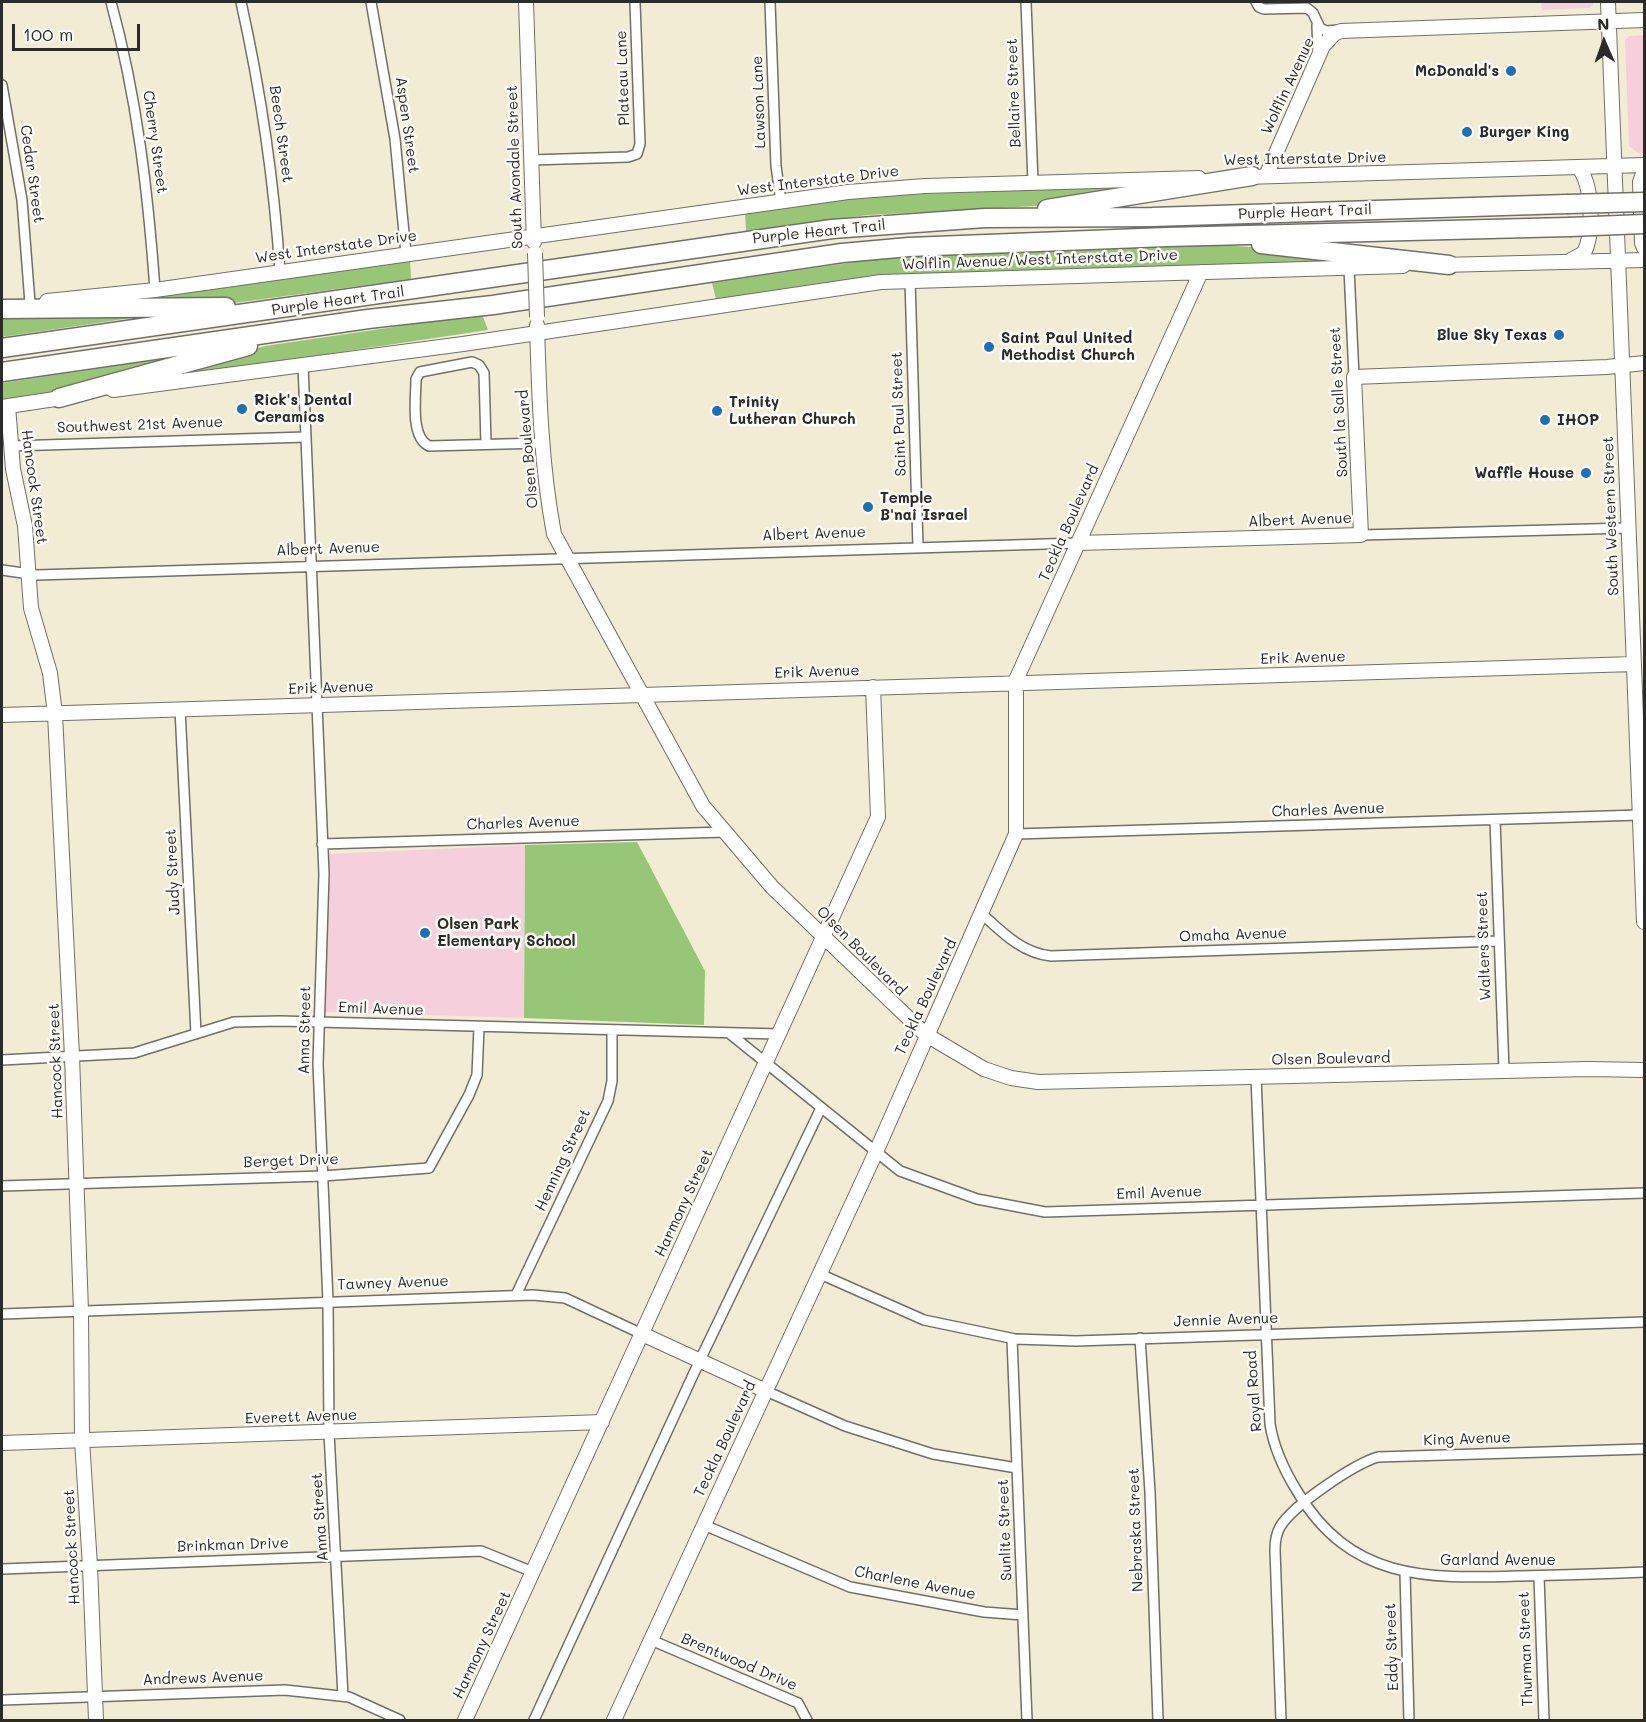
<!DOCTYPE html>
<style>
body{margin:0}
#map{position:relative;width:1646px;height:1722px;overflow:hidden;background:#f3ecd5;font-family:Mali,sans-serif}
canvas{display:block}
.frame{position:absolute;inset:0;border:3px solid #2b2b2b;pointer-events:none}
.north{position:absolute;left:1574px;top:12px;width:60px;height:60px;-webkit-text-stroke:4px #fdfcf7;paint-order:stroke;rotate:358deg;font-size:16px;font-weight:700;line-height:24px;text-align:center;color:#2b2b2b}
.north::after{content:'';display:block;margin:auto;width:21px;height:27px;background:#2b2b2b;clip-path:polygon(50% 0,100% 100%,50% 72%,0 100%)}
.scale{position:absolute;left:12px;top:24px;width:128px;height:27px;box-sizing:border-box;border:3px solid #2b2b2b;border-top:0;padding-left:8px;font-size:18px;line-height:21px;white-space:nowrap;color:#2b2b2b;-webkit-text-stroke:4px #fdfcf7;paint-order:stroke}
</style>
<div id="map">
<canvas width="1646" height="1722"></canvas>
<div class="frame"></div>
<div class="north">N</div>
<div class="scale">100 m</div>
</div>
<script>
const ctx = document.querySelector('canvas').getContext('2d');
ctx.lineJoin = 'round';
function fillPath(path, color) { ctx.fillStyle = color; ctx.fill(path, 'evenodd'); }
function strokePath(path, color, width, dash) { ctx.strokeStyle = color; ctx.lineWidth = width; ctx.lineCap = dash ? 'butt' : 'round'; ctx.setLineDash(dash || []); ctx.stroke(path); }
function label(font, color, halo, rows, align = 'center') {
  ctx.font = font + ' Mali,sans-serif'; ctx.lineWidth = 5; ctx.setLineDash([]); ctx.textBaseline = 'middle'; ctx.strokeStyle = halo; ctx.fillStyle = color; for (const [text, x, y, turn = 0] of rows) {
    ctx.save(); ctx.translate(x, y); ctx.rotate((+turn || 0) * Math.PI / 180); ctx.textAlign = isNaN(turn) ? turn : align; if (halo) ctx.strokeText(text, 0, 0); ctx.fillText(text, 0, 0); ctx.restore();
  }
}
fillPath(new Path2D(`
 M 1541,2 L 1593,2 L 1593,5 L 1590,8 L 1542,10 Z
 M 1644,35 L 1644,153 L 1638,153 L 1629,146 L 1625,40 L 1630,36 Z
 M 525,845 L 524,1018 L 324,1012 L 329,854 Z`), '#f5cfdc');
fillPath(new Path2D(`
 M 1158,184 L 1157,189 L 1035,206 L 868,215 L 746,231 L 745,211 L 854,197 Z
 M 1221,245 L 1292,250 L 1362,262 L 804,288 L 716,299 L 712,283 L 903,255 Z
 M 410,259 L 411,279 L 234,303 L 109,306 L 110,302 Z
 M 2,313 L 145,316 L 2,337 Z
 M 482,314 L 488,330 L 147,381 L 265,346 Z
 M 190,355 L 66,392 L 2,401 L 2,383 Z
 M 637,842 L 705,971 L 704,1025 L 524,1018 L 525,845 Z`), '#97c776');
const street = new Path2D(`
 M 111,2 C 137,97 148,192 155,290
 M 241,2 C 261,92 274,180 280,272
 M 371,2 L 395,139 L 406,254
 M 770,2 L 776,166 L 781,202
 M 1026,2 L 1033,182
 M 1256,2 L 1259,7 L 1264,9 L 1307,8 L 1313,13 L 1320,28 L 1326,31 L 1339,30
 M 1317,25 L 1318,53
 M 2,85 L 22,200 L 30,303
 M 531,160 L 628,157 L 637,154 L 640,144 L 635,2
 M 1349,268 L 1354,377
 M 910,280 L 918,547
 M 303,365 L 324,874 L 318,1064 L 328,1302 L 329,1433 L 343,1696
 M 486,444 L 484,373 L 479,365 L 472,362 L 420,372 L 416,379 C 416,398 410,437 429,446 L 541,443
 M 11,446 L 306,437
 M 1361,535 L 1628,528
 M 2,570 L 37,575 L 1078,543
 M 180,709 L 196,1034
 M 1495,820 L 1504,1071
 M 1016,834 L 1640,815
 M 322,844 L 725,832
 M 982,914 C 1003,933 1022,953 1051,956 L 1499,941
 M 729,1033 L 900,1171 L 977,1199 L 1045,1212 L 1644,1193
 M 2,1060 L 134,1053 L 234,1022 L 280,1021 L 779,1034
 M 1256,1077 L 1270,1424 C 1274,1449 1284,1470 1297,1491 C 1350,1580 1425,1579 1517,1576 C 1559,1575 1602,1574 1644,1572
 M 2,1186 L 323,1176 L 429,1168 L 469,1095 L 477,1075 L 479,1027
 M 820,1274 L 924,1320 L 1015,1339 L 1076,1341 L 1644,1322
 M 516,1295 L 608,1101 L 612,1081 L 612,1031
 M 2,1314 L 533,1295 L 565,1298 L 642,1334
 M 1140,1338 L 1150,1492 L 1158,1720
 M 1012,1339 L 1027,1720
 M 766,1391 L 845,1426 L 933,1454 L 1017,1468
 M 704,1525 L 850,1587 L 984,1612 L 1023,1615
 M 2,1569 L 481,1551 L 533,1572
 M 1405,1573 L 1409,1720
 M 1539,1576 L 1544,1720
 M 651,1640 L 798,1703 L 807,1720
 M 2,1700 L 285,1690 L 349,1697 L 400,1720
 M 534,1720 L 700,1360 L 821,1108
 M 1281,1720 L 1275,1550 C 1275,1542 1276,1534 1280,1527 C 1292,1506 1354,1464 1378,1457 L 1644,1449`);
const secondary = new Path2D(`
 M 526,2 L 534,242
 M 1608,2 L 1644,922
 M 1644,171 L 1640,182 L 1642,243 L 1644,248
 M 1266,176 L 1323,46 L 1334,34 L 1341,31 L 1644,20
 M 1245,177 L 1644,165
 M 1571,260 L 1584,253 C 1594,233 1593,184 1578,167
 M 1441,265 L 1644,260
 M 47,301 L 155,290 L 848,192 L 925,186 L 1199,178
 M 537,325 C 539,395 541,465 554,534 L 703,806 L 772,887 L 925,1034 L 984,1069 L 1011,1078 L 1038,1082 L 1588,1069 L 1644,1070
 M 113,390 L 463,344 L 881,282 L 1403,266
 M 8,406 L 13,469 L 25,526 L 31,608 L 50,673 L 55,714 L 72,1056 L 81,1311 L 82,1440 L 90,1566 L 96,1720
 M 2,407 L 68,397
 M 1078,543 L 1361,535 L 1354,377 L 1607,367 L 1644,363
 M 2,715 L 1634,664
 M 642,1334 L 766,1391
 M 2,1443 L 602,1422
 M 465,1720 L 878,817 L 873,687
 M 614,1720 L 876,1152 L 1016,834 L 1016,680 L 1201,272`);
const highway = new Path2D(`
 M 1047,209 L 1252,176
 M 1261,244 L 1449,265
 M 2,309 L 226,307
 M 2,348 L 832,229 L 985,218 L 1152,217 L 1567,204
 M 2,372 L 368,319 L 493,305 L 842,253 L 909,247 L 1167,237 L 1569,227
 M 59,398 L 248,346`);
strokePath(street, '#716f66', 12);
strokePath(secondary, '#716f66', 16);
strokePath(highway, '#716f66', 21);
strokePath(street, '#fff', 9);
strokePath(secondary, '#fff', 14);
strokePath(highway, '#fff', 18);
const secondaryBridge = new Path2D(`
 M 535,253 L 537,317`);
const highwayBridge = new Path2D(`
 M 1567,204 L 1644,202
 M 1569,227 L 1644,224`);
strokePath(secondaryBridge, '#716f66', 16, []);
strokePath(highwayBridge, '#716f66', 21, []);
strokePath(secondaryBridge, '#fff', 14);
strokePath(highwayBridge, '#fff', 18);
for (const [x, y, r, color] of [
 [1511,71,6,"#1f6fb2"],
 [1467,132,6,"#1f6fb2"],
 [1559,335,6,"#1f6fb2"],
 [989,347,6,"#1f6fb2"],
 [242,409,6,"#1f6fb2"],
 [717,411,6,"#1f6fb2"],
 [1545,420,6,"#1f6fb2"],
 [1586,473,6,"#1f6fb2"],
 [868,507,6,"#1f6fb2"],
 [425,933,6,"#1f6fb2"]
]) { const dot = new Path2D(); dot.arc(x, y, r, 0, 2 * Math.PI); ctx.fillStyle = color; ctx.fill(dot); strokePath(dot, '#fdfcf7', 2); }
label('bold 15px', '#2b2b2b', '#fdfcf7', [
 ["McDonald's",1499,71,"right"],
 ["Burger King",1479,132],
 ["Blue Sky Texas",1547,335,"right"],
 ["Saint Paul United",1001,338],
 ["Methodist Church",1001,355],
 ["Rick's Dental",254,400],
 ["Ceramics",254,417],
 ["Trinity",729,402],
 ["Lutheran Church",729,419],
 ["IHOP",1557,420],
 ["Waffle House",1574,473,"right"],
 ["Temple",880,498],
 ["B'nai Israel",880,515],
 ["Olsen Park",437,924],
 ["Elementary School",437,941]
], 'left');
label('15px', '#2b2b2b', '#fdfcf7', [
 ["Plateau Lane",623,78,-92],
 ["Wolflin Avenue",1288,86,-65],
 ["Bellaire Street",1014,93,-92],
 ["Lawson Lane",759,102,-92],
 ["Aspen Street",407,125,82],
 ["Beech Street",281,134,82],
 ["Cherry Street",155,142,82],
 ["West Interstate Drive",1305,159,-1],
 ["South Avondale Street",515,167,-92],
 ["Cedar Street",32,174,82],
 ["West Interstate Drive",818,181,-7],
 ["Purple Heart Trail",1305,212,-2],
 ["Purple Heart Trail",819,232,-6],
 ["West Interstate Drive",336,247,-8],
 ["Wolflin Avenue/West Interstate Drive",1040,260,-2],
 ["Purple Heart Trail",338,301,-8],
 ["South la Salle Street",1339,402,-93],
 ["Saint Paul Street",899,414,-92],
 ["Southwest 21st Avenue",140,425,-2],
 ["Olsen Boulevard",528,449,-95],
 ["Hancock Street",34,487,82],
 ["South Western Street",1611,516,-92],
 ["Albert Avenue",1300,520,-2],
 ["Teckla Boulevard",1069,523,-66],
 ["Albert Avenue",814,534,-2],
 ["Albert Avenue",328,549,-2],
 ["Erik Avenue",1303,658,-2],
 ["Erik Avenue",817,672,-2],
 ["Erik Avenue",331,688,-2],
 ["Charles Avenue",1328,810,-2],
 ["Charles Avenue",523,823,-2],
 ["Judy Street",173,872,-93],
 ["Omaha Avenue",1233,935,-2],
 ["Walters Street",1484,946,-92],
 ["Olsen Boulevard",861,951,45],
 ["Teckla Boulevard",926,997,-65],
 ["Emil Avenue",381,1009,2],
 ["Anna Street",305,1030,-89],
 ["Olsen Boulevard",1331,1059,-1],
 ["Hancock Street",56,1061,-92],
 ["Henning Street",563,1160,-65],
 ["Berget Drive",291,1161,-2],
 ["Emil Avenue",1159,1193,-2],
 ["Harmony Street",684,1203,-65],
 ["Tawney Avenue",393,1283,-2],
 ["Jennie Avenue",1226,1320,-2],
 ["Royal Road",1254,1391,-94],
 ["Everett Avenue",301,1417,-2],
 ["Teckla Boulevard",725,1439,-65],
 ["King Avenue",1467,1439,-2],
 ["Anna Street",320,1517,-94],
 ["Sunlite Street",1005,1530,-92],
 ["Nebraska Street",1136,1530,-92],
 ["Brinkman Drive",233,1545,-2],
 ["Hancock Street",72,1547,-93],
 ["Garland Avenue",1498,1560],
 ["Charlene Avenue",915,1583,11],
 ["Harmony Street",482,1645,-65],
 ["Eddy Street",1392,1647,-92],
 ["Thurman Street",1526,1649,-92],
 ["Brentwood Drive",739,1662,23],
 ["Andrews Avenue",203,1678,-2]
]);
</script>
